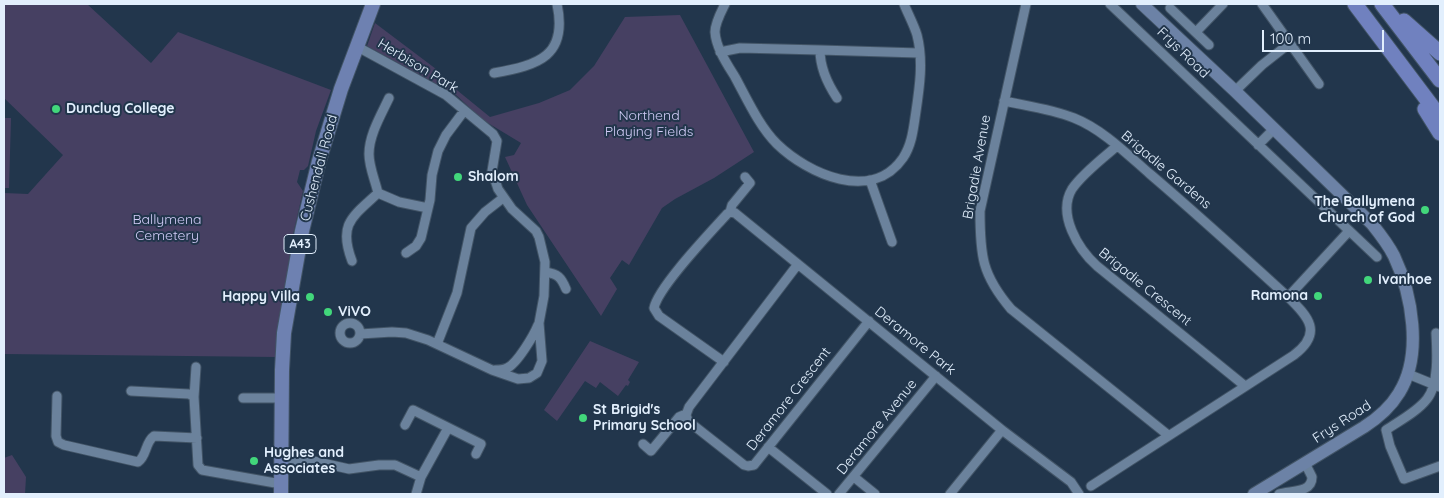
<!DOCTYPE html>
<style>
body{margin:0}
#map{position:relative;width:1444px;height:498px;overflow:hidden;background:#22364c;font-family:Quicksand,sans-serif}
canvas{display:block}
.frame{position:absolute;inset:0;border:5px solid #e2effd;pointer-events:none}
.scale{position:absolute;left:1262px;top:30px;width:122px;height:22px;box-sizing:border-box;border:2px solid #e2effd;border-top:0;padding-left:6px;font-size:15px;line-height:18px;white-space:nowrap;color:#e2effd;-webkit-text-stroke:4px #22364c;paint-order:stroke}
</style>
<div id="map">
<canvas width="1444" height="498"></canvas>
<div class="frame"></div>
<div class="scale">100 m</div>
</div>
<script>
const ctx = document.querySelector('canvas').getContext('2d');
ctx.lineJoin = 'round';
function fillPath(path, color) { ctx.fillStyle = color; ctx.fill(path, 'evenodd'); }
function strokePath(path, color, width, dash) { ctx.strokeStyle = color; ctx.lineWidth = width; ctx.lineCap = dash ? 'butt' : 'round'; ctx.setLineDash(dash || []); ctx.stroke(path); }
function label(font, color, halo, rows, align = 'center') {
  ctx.font = font + ' Quicksand,sans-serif'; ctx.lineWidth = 4; ctx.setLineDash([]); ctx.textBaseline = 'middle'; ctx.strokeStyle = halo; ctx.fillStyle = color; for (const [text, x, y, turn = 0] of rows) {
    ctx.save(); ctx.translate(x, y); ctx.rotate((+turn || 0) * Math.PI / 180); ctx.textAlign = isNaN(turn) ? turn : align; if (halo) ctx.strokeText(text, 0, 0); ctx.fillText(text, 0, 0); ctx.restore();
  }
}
fillPath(new Path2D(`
 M 4,4 L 87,4 L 151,63 L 178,32 L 331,90 L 316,131 L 308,166 L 304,170 L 300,170 L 297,182 L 303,191 L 292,239 L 276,357 L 4,354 L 4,193 L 28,194 L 63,155 L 4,98 Z
 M 680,15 L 754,152 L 714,178 L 675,199 L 662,208 L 629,265 L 622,260 L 610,278 L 617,289 L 601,316 L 527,205 L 505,157 L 514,155 L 521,143 L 483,120 L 456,95 L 367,46 L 375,23 L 436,69 L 447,82 L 490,117 L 539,103 L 570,90 L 594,66 L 625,17 Z
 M 4,118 L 11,118 L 9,188 L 4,188 Z
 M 590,341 L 639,362 L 628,380 L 630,382 L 628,386 L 626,385 L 618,396 L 600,382 L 596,388 L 585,381 L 557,421 L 544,410 Z
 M 12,455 L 26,477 L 25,494 L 4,494 L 4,458 Z`), '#464062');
const street = new Path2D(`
 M 725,4 C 721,12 715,23 715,32 C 716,48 727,64 735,77 C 747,99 759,126 777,144 C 808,174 872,203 903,158 C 911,146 913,132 915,118 C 919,91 924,62 917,35 C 914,25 908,14 904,4
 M 1026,4 L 980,211 C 980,256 982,275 1011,309 L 1168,435
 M 1110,4 L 1377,257
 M 1262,4 L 1319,84
 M 1170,8 L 1209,45
 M 1196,32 L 1223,4
 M 356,46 L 446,95 L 493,134 L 497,141 L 492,171 L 498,189 L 512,209 L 536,231 L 539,237 L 545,262 L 544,296 L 539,323 L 542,361 L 537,373 L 529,378 L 518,379 L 492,370 L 428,340 L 406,333 L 392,332 L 360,334
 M 820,50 L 919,53
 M 720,52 L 740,48 L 820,50 C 820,68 827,83 837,98
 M 494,73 C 539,65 568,56 557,4
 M 1235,91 L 1262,65 L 1290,43
 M 389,98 C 381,115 369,135 369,154 C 369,167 375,180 378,193 L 399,202 L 428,208
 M 1004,101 C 1027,106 1051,109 1074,118 C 1102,129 1127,154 1150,174 C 1197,214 1243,256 1288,297 C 1309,317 1323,333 1294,355 L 1091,486
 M 1258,145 L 1274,129
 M 1117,146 C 1103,158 1082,174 1072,189 C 1057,214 1078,249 1097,266 L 1245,386
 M 870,180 L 892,242
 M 730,212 L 735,213 L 1002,430 L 1071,482 L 1079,494
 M 730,212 L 732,205 L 750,183 L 745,177
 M 406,253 L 416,246 L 421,238 L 430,200 L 432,175 L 438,151 L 446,135 L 464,111
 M 352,261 C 338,224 352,217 378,193
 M 798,264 L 689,407 L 686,415 L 688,421 L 744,465 L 748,466 L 754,465 L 869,321
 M 545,272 C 558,274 561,277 566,289
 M 1288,297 L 1349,231
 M340 333a10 10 0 1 1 20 0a10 10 0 1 1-20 0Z
 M 1436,333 C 1437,351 1439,384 1427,399 C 1417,412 1399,421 1386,430 L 1390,446 L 1404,479 L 1440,466
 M 437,344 L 457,293 L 471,228 L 485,212 L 503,198
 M 724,362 L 659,316 L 654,308 C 658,287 711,232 727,214 L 730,212
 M 495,370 C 499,370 503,370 507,368 C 517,364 534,335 538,325
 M 1408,374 L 1440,387
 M 131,391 L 189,394 L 194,397 L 198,465 L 202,470 L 281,484
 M 57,396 L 56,436 L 58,442 L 64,445 L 138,462 C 147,456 145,442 154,436 L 197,438
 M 194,397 L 196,367
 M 243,398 L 281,398
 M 405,425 L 413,410 L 481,444 L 476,454
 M 643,444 L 651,451 L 679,417 L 686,414
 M 768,447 L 827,494
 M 281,461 L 309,460 L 349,469 L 379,465 L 395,465 L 421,477
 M 854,477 L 875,494
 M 416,494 L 421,477 L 448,428
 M 839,494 L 936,376
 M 950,494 L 1002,430
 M 1279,494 C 1289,490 1312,494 1312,477 L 1305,463`);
const secondary = new Path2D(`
 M 1142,4 L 1235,91 L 1372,224 C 1380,234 1388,244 1394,256 C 1412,294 1423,355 1399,393 C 1390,408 1378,418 1364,427 L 1254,494`);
const primary = new Path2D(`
 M 281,494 L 282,370 L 284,333 L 302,231 L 319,161 L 341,89 L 373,4`);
const highway = new Path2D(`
 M 1355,4 L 1440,117
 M 1382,4 L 1440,80
 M 1404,21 L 1440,53
 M 1425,109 L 1440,133`);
strokePath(street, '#425466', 11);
strokePath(secondary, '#425466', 14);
strokePath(primary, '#425466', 16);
strokePath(highway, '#425466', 17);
strokePath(street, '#6b829c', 9);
strokePath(secondary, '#6c82a6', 12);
strokePath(primary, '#6e81b1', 14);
strokePath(highway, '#7081bf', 15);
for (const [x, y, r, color] of [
 [56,109,5,"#42d77b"],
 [458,177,5,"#42d77b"],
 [1425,210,5,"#42d77b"],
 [1368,280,5,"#42d77b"],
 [1318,296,5,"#42d77b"],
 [310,297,5,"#42d77b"],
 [328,312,5,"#42d77b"],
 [583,418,5,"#42d77b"],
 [254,461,5,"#42d77b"]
]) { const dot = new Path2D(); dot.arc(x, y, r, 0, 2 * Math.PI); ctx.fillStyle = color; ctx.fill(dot); strokePath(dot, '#22364c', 2); }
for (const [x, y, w] of [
 [300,244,32]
]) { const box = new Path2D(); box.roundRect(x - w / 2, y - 9.5, w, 19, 4); ctx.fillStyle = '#22364c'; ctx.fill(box); strokePath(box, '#e2effd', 1); }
label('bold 12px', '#e2effd', null, [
 ["A43",300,244]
]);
label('14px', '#e2effd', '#22364c', [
 ["Frys Road",1183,53,44],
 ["Herbison Park",418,66,31],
 ["Brigadie Avenue",977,167,-80],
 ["Cushendall Road",319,168,-75],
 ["Brigadie Gardens",1166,170,40],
 ["Brigadie Crescent",1145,287,39],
 ["Deramore Park",915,341,39],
 ["Deramore Crescent",789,399,-52],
 ["Frys Road",1342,422,-33],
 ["Deramore Avenue",877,427,-51]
]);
label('bold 14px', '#e2effd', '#22364c', [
 ["Dunclug College",66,109],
 ["Shalom",468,177],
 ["The Ballymena",1415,202,"right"],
 ["Church of God",1415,218,"right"],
 ["Ivanhoe",1378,280],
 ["Ramona",1308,296,"right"],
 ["Happy Villa",300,297,"right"],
 ["ViVO",338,312],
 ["St Brigid's",593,410],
 ["Primary School",593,426],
 ["Hughes and",264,453],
 ["Associates",264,469]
], 'left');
label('14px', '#d2ccf7', '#22364c', [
 ["Northend",649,116],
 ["Playing Fields",649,132],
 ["Ballymena",167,220],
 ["Cemetery",167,236]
]);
</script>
